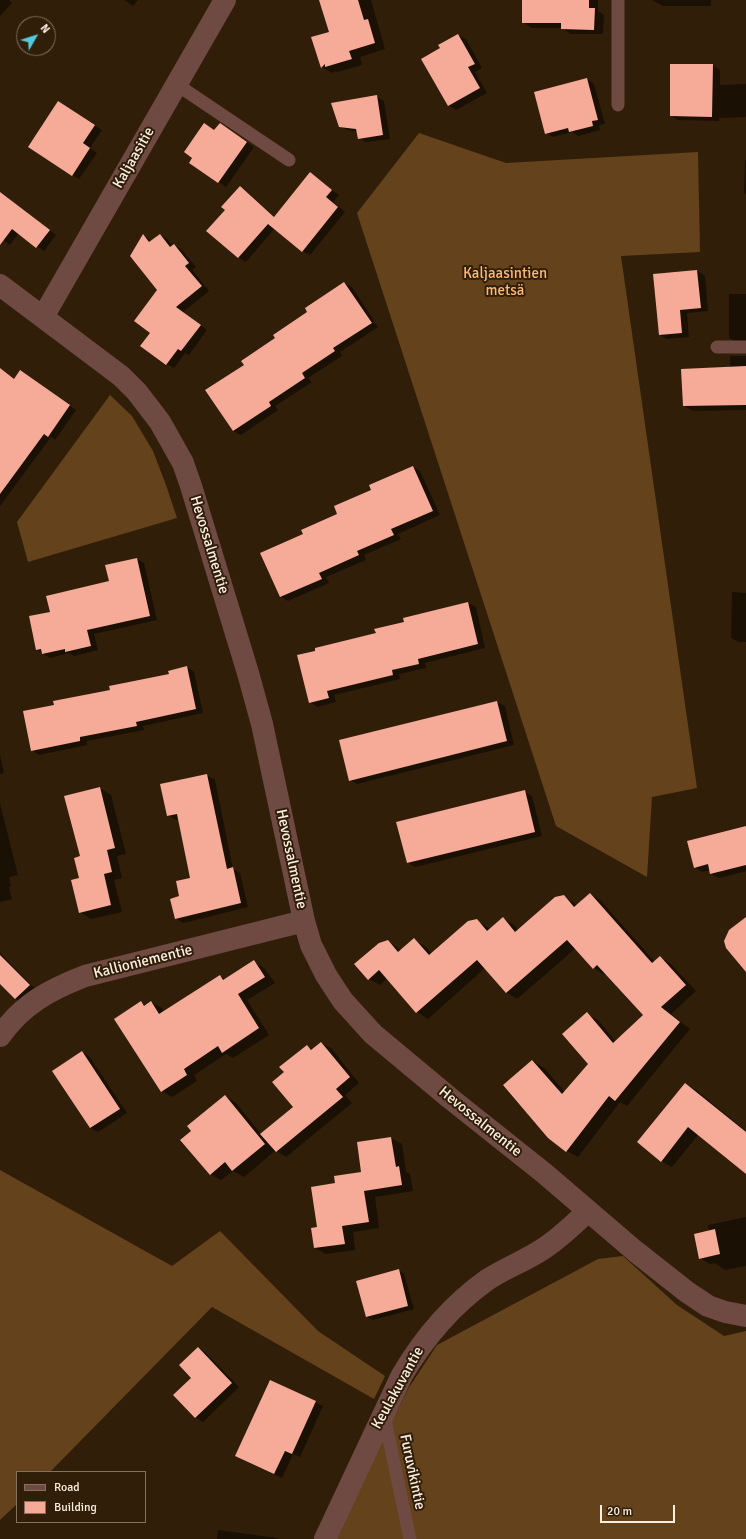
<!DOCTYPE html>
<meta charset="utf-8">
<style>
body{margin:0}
#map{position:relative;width:746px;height:1539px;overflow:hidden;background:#311e09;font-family:Signika,sans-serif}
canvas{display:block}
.legend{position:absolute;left:16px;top:1471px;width:130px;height:52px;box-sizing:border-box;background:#311e09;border:1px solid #827260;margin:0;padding:5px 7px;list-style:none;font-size:12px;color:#fcefe2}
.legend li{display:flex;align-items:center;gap:8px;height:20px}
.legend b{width:20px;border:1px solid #827260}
.north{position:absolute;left:16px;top:16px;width:40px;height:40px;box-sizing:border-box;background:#311e09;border:1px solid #827260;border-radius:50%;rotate:51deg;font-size:11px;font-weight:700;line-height:16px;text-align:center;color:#fcefe2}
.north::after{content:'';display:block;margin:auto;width:14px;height:18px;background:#54cadd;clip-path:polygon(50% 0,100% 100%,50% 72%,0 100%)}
.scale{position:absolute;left:600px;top:1505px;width:75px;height:18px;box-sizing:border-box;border:2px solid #fcefe2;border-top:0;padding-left:5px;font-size:12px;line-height:14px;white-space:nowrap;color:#fcefe2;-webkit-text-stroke:3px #311e09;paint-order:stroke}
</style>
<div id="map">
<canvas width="746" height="1539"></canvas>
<ul class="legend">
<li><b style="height:5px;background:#6f4a42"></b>Road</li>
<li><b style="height:11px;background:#f6aa98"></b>Building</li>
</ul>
<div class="north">N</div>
<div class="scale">20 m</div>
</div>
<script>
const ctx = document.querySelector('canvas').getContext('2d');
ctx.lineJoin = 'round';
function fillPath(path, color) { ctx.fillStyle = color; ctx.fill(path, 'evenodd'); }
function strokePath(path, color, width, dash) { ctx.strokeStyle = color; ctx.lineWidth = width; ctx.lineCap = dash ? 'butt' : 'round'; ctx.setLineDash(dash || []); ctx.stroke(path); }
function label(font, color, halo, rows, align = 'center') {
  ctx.font = font + ' Signika,sans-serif'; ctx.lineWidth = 4; ctx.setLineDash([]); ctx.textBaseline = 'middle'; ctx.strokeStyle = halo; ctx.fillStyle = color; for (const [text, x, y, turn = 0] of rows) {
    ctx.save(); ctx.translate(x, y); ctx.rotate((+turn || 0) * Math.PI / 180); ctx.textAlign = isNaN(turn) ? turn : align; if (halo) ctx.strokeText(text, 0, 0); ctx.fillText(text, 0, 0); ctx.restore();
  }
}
fillPath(new Path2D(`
 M 419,133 L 506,163 L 698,152 L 700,252 L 621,256 L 697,788 L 652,797 L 647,877 L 556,826 L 357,213 Z
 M 110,395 L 132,416 L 153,451 L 166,485 L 177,518 L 28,562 L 17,522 Z
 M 0,1170 L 172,1266 L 220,1231 L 318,1331 L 385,1376 L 374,1399 L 212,1307 L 50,1472 L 17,1472 L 17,1504 L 0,1520 Z
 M 623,1256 L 677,1305 L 724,1336 L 746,1331 L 746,1539 L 336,1539 L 364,1478 L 408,1389 L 437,1345 L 598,1259 Z`), '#64421c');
fillPath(new Path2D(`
 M 0,0 L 9,0 L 12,3 L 0,16 Z
 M 124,0 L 138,0 L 133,6 Z
 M 320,0 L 371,0 L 385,49 L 360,57 L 362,65 L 337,72 L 335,71 L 332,73 L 322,67 L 330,32 Z
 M 523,0 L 598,0 L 598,11 L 604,15 L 603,34 L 571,34 L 562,28 L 532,28 L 523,22 Z
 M 652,0 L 711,0 L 711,6 L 663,6 Z
 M 458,35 L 466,39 L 482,68 L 475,72 L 487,93 L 456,110 L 449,106 L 423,59 L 441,49 Z
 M 712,65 L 720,70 L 720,85 L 746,84 L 746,117 L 719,118 L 719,121 L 678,120 L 671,116 Z
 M 587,79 L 594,84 L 605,124 L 599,125 L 600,130 L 578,136 L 572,132 L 553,137 L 546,133 Z
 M 377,97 L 384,101 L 390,139 L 366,142 L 359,138 L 358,132 L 347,130 L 340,126 Z
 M 65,106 L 102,130 L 90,148 L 97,153 L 79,179 L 72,175 Z
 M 227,129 L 254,147 L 226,187 L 191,162 L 215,131 Z
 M 745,160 L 746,160 L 746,194 L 744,193 Z
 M 310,174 L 339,195 L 333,202 L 345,212 L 310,255 L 302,251 L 275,228 L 246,262 L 238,257 L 226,210 L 240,188 L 247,192 L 275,217 Z
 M 0,193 L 56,235 L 44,251 L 19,233 L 10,245 L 0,238 Z
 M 143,235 L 152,241 L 160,235 L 167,239 L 173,246 L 174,245 L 181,249 L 196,267 L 192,270 L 209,291 L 183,312 L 207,330 L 189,355 L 185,353 L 174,368 L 166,364 L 151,333 L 158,290 Z
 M 697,271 L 705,276 L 708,311 L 687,313 L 689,337 L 667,339 L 660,335 L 654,275 Z
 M 344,283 L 352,287 L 378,327 L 340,352 L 342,356 L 308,378 L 312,382 L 275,406 L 278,410 L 241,435 L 233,431 L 207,390 L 245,365 Z
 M 729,294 L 746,294 L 746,344 L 739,344 L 729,338 Z
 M 730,356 L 746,356 L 746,410 L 693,411 L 684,406 L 730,368 Z
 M 0,368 L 14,379 L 27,375 L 76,410 L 55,440 L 51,437 L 0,506 Z
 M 413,467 L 420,471 L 440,515 L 398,534 L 401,539 L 364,555 L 366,560 L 326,577 L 329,583 L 288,601 L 281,597 L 339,514 L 372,490 Z
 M 137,559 L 144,563 L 157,620 L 94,634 L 98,650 L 74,656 L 69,653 L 50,658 L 37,650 L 30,617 L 51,612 L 110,582 Z
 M 732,592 L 746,593 L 746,642 L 739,642 L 731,638 Z
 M 468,603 L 476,607 L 485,648 L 425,663 L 426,668 L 399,674 L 400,679 L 334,695 L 336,702 L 317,707 L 310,702 L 317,651 L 377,634 L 405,623 Z
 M 187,667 L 194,672 L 203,713 L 143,726 L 144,730 L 87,741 L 87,745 L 39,755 L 32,750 L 55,706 L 170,674 Z
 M 497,702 L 505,706 L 514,745 L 357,784 L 350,780 Z
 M 0,755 L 4,773 L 0,774 Z
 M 207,775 L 215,780 L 233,869 L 240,873 L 248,907 L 183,923 L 176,918 L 181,897 L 192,879 L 179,819 L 176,820 L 168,815 Z
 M 100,788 L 111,795 L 126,854 L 117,856 L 122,878 L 114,880 L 122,912 L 91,919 L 80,912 L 80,879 Z
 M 525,792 L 532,796 L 542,836 L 415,867 L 407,862 Z
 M 0,803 L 18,875 L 9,877 L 11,887 L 9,887 L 12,899 L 0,902 Z
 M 746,828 L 746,871 L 719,878 L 711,874 L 710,870 L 702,872 L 695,867 Z
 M 590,894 L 601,901 L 655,962 L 660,957 L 671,964 L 696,991 L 671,1014 L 690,1029 L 627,1106 L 620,1102 L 578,1157 L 567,1151 L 533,1061 L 544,1068 L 565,1092 L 589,1064 L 587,1014 L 598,1020 L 616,1042 L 644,1015 L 606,973 L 605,975 L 594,968 L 576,948 L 517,999 L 506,992 L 485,968 L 428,1019 L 417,1012 L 387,978 L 380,985 L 369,979 L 388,941 L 402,951 L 414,940 L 425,946 L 432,954 L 476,920 L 490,929 L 503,918 L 514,925 L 518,930 L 564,896 L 577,905 Z
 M 0,951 L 1,954 L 35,989 L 21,1002 L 15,998 L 0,982 Z
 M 254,962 L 264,968 L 275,983 L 247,1000 L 269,1035 L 233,1058 L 226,1054 L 194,1075 L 197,1081 L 172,1097 L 162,1091 L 141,1003 L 146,1006 L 151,1002 L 162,1008 L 164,1012 L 220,976 L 225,979 Z
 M 321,1043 L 331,1048 L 359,1083 L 345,1095 L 352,1103 L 286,1157 L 276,1150 L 244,1177 L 233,1171 L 221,1180 L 210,1174 L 193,1131 L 225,1096 L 236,1103 L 261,1134 L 295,1107 L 285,1072 L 307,1046 L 313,1050 Z
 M 82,1052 L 89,1056 L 127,1113 L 98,1132 L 91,1128 L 54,1071 Z
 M 685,1084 L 696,1090 L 746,1131 L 746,1172 L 699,1134 L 672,1167 L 661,1161 Z
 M 391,1138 L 402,1144 L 406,1172 L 410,1174 L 413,1191 L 375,1197 L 379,1228 L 353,1232 L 355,1250 L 326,1254 L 315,1248 L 312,1229 L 318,1228 L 337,1184 L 362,1173 Z
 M 746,1217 L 746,1266 L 725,1270 L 716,1264 L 715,1263 L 710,1264 L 700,1258 L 709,1232 L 708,1225 Z
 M 399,1270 L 404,1274 L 414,1309 L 373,1320 L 367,1317 Z
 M 199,1348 L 206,1353 L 239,1387 L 203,1422 L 196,1418 L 174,1395 L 192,1378 Z
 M 270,1381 L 323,1406 L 300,1457 L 293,1454 L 282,1478 L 243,1460 Z
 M 218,1530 L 277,1538 L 279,1539 L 217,1539 Z`), '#0007');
fillPath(new Path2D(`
 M 319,0 L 358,0 L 364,20 L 368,19 L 375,43 L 349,51 L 352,59 L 325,67 L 325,64 L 321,68 L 311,37 L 329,32 Z
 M 522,0 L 589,0 L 589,8 L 595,8 L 594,30 L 561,29 L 561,23 L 522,23 Z
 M 458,34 L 475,64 L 468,67 L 480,88 L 448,106 L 421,59 L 440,48 L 438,45 Z
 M 670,64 L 713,64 L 712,117 L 670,116 Z
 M 587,78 L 598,120 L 592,121 L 593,126 L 569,132 L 568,128 L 545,134 L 534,92 Z
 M 377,95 L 383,135 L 358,139 L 356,129 L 339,127 L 331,103 Z
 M 58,101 L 95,125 L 83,143 L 90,148 L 72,176 L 28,147 Z
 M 204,123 L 214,130 L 220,123 L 247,142 L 218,183 L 189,163 L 192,158 L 184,152 Z
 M 310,172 L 332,190 L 326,197 L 338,207 L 302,252 L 268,224 L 238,258 L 206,231 L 225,210 L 221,207 L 240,186 L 274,217 Z
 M 0,192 L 50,230 L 36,248 L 12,229 L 0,245 Z
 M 143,234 L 149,242 L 160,234 L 170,247 L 174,244 L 189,263 L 185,266 L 202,286 L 176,307 L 201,325 L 181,351 L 178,349 L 166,365 L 140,346 L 150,333 L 134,321 L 157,290 L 130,256 Z
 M 697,270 L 701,308 L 680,310 L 682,333 L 659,335 L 653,274 Z
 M 344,282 L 372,323 L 333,348 L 335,351 L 302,373 L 305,378 L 269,402 L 271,406 L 233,431 L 205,390 L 244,365 L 241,361 L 275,338 L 273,335 L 307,312 L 305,308 Z
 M 746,366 L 746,405 L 683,406 L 681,369 Z
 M 0,368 L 14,379 L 20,370 L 70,405 L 48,437 L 44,434 L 0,494 Z
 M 413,466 L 433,511 L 391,529 L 394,535 L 357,551 L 359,555 L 319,573 L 322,579 L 280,597 L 260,553 L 303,534 L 301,530 L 337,514 L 334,506 L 371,490 L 369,485 Z
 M 137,558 L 150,616 L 87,630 L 91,646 L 65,652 L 65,649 L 42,654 L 41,649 L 36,650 L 29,616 L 50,612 L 46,596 L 109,581 L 105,565 Z
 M 468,602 L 478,644 L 418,659 L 419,664 L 392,670 L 393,675 L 327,691 L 329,698 L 309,703 L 297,655 L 315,651 L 315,648 L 376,633 L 374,629 L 404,622 L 403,618 Z
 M 187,666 L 196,709 L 136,722 L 137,726 L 80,737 L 80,741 L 31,751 L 23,711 L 54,705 L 53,701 L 110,690 L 109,686 L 169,674 L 168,671 Z
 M 497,701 L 507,741 L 349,781 L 339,740 Z
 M 207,774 L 227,869 L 233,867 L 241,903 L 175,919 L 170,899 L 179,896 L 176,881 L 190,878 L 177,814 L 167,816 L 160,784 Z
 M 100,787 L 115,848 L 107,850 L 112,872 L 104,874 L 111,905 L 79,913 L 71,880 L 79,878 L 74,858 L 80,856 L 64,796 Z
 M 525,790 L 535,832 L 407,863 L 396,822 Z
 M 746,826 L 746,865 L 710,874 L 708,864 L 694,868 L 687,841 Z
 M 590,893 L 652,963 L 660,956 L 686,985 L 661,1007 L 680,1022 L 615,1101 L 609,1096 L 566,1152 L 548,1138 L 503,1085 L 532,1060 L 562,1094 L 588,1064 L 562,1034 L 587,1012 L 613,1043 L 643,1015 L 597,965 L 593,969 L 567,940 L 506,993 L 477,960 L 416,1013 L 379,970 L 368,980 L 354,964 L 379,943 L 388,940 L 398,952 L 414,938 L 429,955 L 468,921 L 477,919 L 487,931 L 503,917 L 515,932 L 555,897 L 564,895 L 574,907 Z
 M 746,917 L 746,972 L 726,948 L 724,941 L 729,930 Z
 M 0,955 L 30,985 L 15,999 L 0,984 Z
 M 254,960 L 265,977 L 238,994 L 259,1028 L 222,1053 L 218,1046 L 184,1069 L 187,1075 L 161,1092 L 114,1019 L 141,1001 L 144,1006 L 151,1001 L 159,1014 L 220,975 L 223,980 Z
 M 321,1042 L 350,1077 L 336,1089 L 343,1097 L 276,1152 L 260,1134 L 293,1107 L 272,1082 L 284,1072 L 279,1067 L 307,1045 L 311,1050 Z
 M 82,1051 L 120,1109 L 90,1128 L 52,1071 Z
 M 685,1083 L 746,1132 L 746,1174 L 688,1127 L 661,1162 L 637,1142 Z
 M 225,1095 L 265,1144 L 232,1171 L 225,1162 L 210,1175 L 180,1140 L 191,1131 L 187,1126 Z
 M 391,1137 L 396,1167 L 399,1166 L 402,1185 L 364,1191 L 369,1222 L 342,1226 L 345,1244 L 314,1248 L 311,1228 L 317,1227 L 311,1187 L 335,1183 L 334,1176 L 361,1172 L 357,1142 Z
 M 715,1229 L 720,1254 L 699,1259 L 694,1234 Z
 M 399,1269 L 408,1306 L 366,1317 L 356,1281 Z
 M 198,1347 L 232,1383 L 195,1418 L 173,1395 L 191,1378 L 179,1365 Z
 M 270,1380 L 316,1401 L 292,1454 L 285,1451 L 274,1474 L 235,1456 Z`), '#f6aa98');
strokePath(new Path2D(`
 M 618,0 L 618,105
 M 176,84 L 289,160
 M 717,347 L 746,347
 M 384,1415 L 410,1539`), '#6f4a42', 13);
strokePath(new Path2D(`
 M 0,285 L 121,376 L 137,392 L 160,422 L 183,463 L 191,486 L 248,673 L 262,724 L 304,921 L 311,945 L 326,975 L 343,1001 L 373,1034 L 451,1099 L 544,1173 L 635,1251 L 687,1292 L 708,1306 L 725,1312 L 746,1316
 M 43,317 L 225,0
 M 0,1036 C 23,1004 49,990 85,976 L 304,921
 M 325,1539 L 402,1375 C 424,1338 452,1305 487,1280 C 505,1268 525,1261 543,1249 C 560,1238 573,1225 588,1211`), '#6f4a42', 22);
label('15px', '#fcefe2', '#311e09', [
 ["Kaljaasitie",134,158,-60],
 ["Hevossalmentie",209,545,73],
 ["Hevossalmentie",291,859,78],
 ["Kallioniementie",143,962,-14],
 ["Hevossalmentie",480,1122,39],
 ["Keulakuvantie",398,1388,-61],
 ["Furuvikintie",412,1472,78]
]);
label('15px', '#fcb972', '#311e09', [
 ["Kaljaasintien",505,274],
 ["metsä",505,291]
]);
</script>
